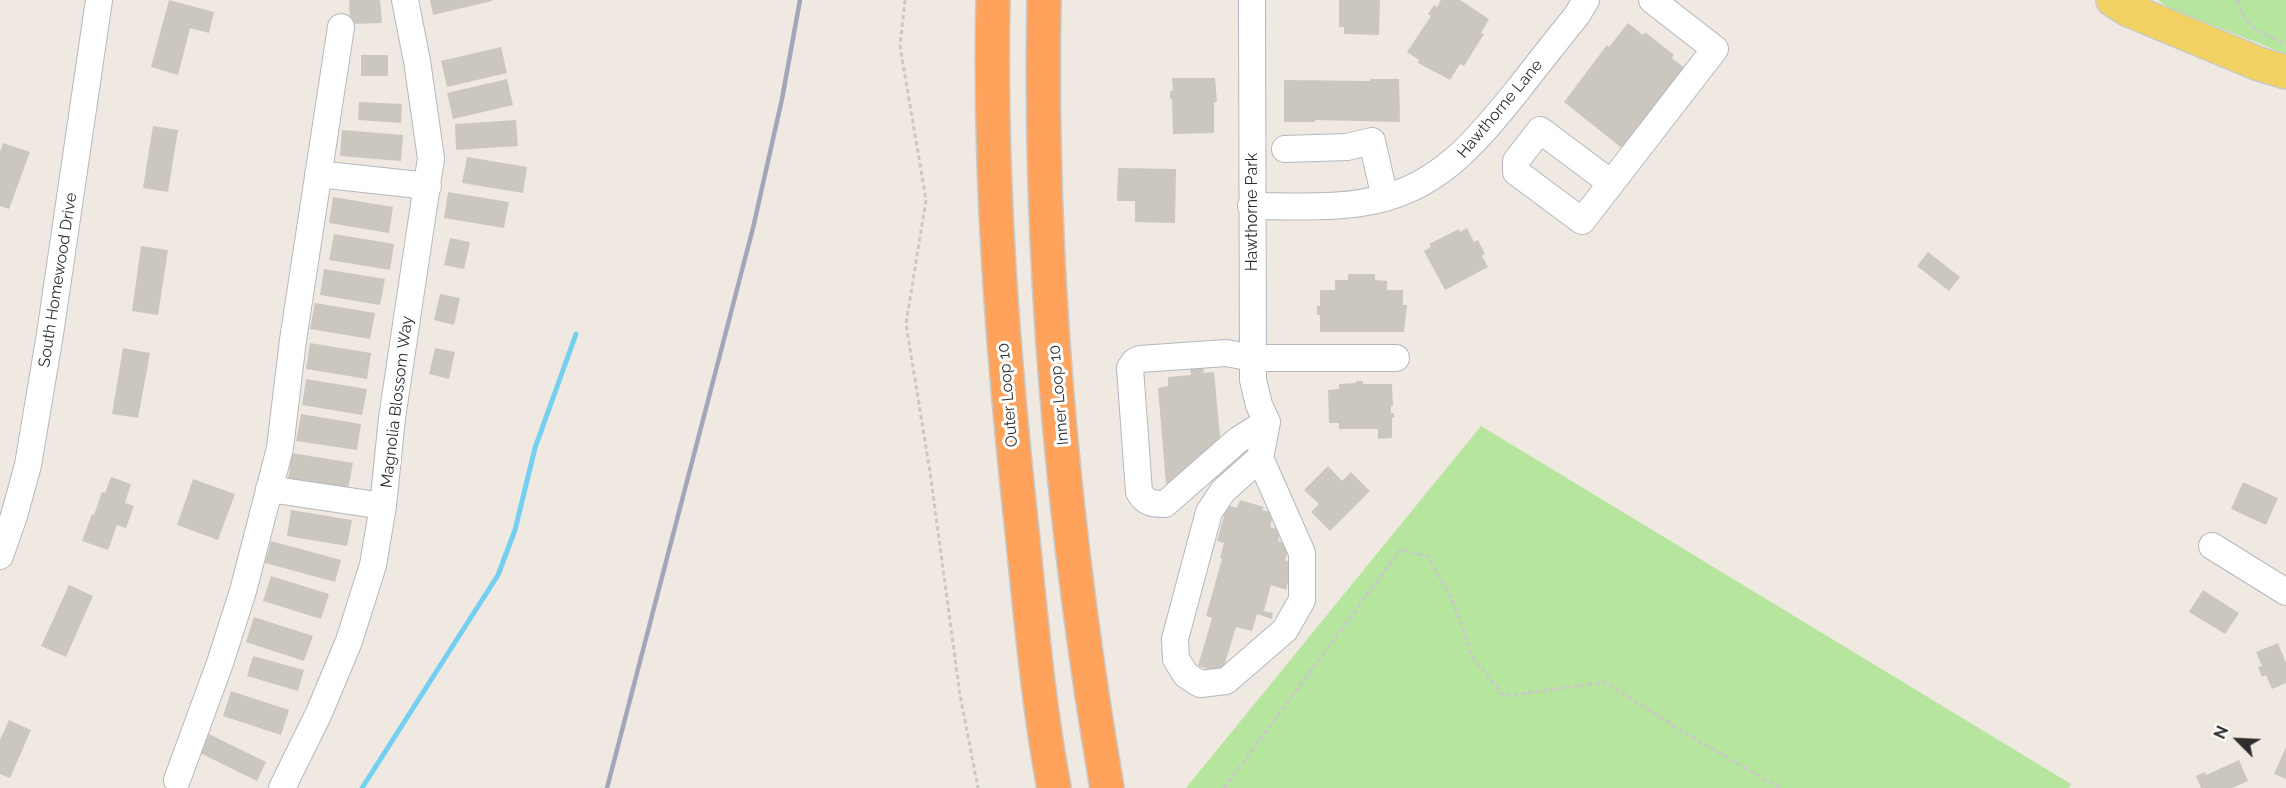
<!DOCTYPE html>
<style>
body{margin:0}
#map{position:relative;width:2286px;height:788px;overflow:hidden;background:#efe9e1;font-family:Raleway,sans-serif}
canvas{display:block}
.north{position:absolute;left:2208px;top:710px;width:60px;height:60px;-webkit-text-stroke:4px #fff;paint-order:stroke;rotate:294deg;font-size:16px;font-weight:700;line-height:24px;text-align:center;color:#2e2e2e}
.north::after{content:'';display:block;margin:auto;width:21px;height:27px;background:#2e2e2e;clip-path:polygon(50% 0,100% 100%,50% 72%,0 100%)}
</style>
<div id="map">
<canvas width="2286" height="788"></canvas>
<div class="north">N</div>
</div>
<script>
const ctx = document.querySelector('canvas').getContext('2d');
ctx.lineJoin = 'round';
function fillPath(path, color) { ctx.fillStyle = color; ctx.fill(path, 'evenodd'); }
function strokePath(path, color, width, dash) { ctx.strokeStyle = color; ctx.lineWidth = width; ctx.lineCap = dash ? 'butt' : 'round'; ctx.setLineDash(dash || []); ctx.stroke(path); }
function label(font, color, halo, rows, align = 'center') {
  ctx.font = font + ' Raleway,sans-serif'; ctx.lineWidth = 6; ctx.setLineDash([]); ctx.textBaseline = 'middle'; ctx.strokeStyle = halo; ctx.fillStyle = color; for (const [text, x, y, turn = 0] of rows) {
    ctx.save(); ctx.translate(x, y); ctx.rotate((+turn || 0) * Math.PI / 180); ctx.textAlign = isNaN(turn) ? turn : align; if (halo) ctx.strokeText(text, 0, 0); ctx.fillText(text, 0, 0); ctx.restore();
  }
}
fillPath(new Path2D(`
 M 2158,0 L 2286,0 L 2286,54 L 2169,8 Z
 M 1481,426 L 2071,784 L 2069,788 L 1186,788 Z`), '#b6e59e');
strokePath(new Path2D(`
 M 362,788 L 498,575 L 515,530 L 535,448 L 576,334`), '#75cff0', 5);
fillPath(new Path2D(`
 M 169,0 L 214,12 L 209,33 L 190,28 L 178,75 L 151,67 Z
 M 349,0 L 380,0 L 382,23 L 350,24 Z
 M 430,0 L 492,0 L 492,1 L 433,15 Z
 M 1339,0 L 1380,0 L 1379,35 L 1344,34 L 1344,27 L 1339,27 Z
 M 1441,0 L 1460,0 L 1489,19 L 1481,33 L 1484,34 L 1464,66 L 1460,64 L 1450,80 L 1418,63 L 1419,60 L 1407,52 L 1431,16 L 1428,14 L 1434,5 L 1437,7 Z
 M 1628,23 L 1643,35 L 1645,32 L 1674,55 L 1672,58 L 1686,69 L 1623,149 L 1564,102 L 1607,45 L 1609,47 Z
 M 501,47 L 507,73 L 447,87 L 441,61 Z
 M 361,55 L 388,55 L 388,76 L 361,76 Z
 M 1172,78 L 1215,78 L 1217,102 L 1214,102 L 1214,133 L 1173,134 L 1172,99 L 1170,99 L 1170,91 L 1173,91 Z
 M 507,79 L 513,105 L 453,119 L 447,93 Z
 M 1370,79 L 1399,79 L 1400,122 L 1315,120 L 1315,122 L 1284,122 L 1284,80 L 1370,81 Z
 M 359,102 L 402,104 L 401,123 L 358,120 Z
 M 516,120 L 518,146 L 456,150 L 455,124 Z
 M 153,126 L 178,130 L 168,192 L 143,188 Z
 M 342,130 L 403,135 L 401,161 L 340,156 Z
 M 3,143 L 30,152 L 9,209 L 0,206 L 0,152 Z
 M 467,157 L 527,167 L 523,193 L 462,183 Z
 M 1118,168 L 1176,169 L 1175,223 L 1135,222 L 1135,201 L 1117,201 Z
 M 448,192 L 509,202 L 504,228 L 444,218 Z
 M 333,197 L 393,207 L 389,233 L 329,223 Z
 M 1467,228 L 1474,242 L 1478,240 L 1485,254 L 1482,256 L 1488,267 L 1445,290 L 1424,251 L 1431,247 L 1429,244 L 1459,229 L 1460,232 Z
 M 334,234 L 394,244 L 390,270 L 329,260 Z
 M 450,238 L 470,242 L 464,269 L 444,265 Z
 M 141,246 L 168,250 L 158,315 L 132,311 Z
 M 1928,252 L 1960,277 L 1949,291 L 1917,266 Z
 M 324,269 L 385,279 L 380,305 L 320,295 Z
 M 1348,274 L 1375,274 L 1375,280 L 1387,281 L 1387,290 L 1403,290 L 1403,305 L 1407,305 L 1404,332 L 1320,332 L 1320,315 L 1317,315 L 1317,306 L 1320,306 L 1320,290 L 1335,290 L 1335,280 L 1348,280 Z
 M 440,294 L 460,298 L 454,325 L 434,320 Z
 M 315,303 L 375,313 L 370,339 L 310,329 Z
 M 310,343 L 371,353 L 367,379 L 306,369 Z
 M 123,348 L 150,353 L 138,418 L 112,414 Z
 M 435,348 L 455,352 L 449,379 L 429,374 Z
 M 1189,356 L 1202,357 L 1204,373 L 1214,372 L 1221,447 L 1209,448 L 1208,462 L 1184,483 L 1166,484 L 1158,388 L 1168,386 L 1168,377 L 1191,375 Z
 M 306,379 L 367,389 L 362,415 L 302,405 Z
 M 1356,381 L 1363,381 L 1363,384 L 1392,384 L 1393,406 L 1391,406 L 1391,413 L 1394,413 L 1394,418 L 1392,418 L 1392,438 L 1378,439 L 1378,429 L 1339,429 L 1339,423 L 1329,423 L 1328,390 L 1339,389 L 1339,384 L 1356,383 Z
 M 301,414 L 361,424 L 357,450 L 296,441 Z
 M 292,453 L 353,463 L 348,489 L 288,479 Z
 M 1328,466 L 1342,481 L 1351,472 L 1370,491 L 1330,531 L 1311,512 L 1319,504 L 1304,490 Z
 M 111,477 L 131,484 L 125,503 L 134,506 L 126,528 L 117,525 L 108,550 L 82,541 L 92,514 L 94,515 L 102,492 L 105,493 Z
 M 193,479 L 235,494 L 218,540 L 177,525 Z
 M 2243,482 L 2278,498 L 2266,525 L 2231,509 Z
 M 1240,500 L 1264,507 L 1262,510 L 1274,513 L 1270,527 L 1281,530 L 1278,541 L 1290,545 L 1285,560 L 1293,563 L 1286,590 L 1271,585 L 1264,611 L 1273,613 L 1272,619 L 1257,614 L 1252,631 L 1236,627 L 1222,673 L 1198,666 L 1212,618 L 1206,616 L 1222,559 L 1220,558 L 1224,543 L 1217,541 L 1227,505 L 1237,508 Z
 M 291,510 L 352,520 L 347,546 L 287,536 Z
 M 271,541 L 341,560 L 335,582 L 265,563 Z
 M 271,576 L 329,594 L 321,619 L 263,601 Z
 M 69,585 L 93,596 L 66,657 L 41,646 Z
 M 2203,590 L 2239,613 L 2225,634 L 2189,612 Z
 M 254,617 L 313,636 L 304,661 L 246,642 Z
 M 2278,643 L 2286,663 L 2286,683 L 2272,689 L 2266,675 L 2262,677 L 2258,667 L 2262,666 L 2256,652 Z
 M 253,656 L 304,670 L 298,691 L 247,676 Z
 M 231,691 L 289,710 L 281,735 L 223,716 Z
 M 9,720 L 31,730 L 10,778 L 0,774 L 0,740 Z
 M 209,734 L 266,762 L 257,781 L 200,753 Z
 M 2286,747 L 2286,779 L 2274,774 Z
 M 2239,760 L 2248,781 L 2232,788 L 2201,788 L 2196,776 L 2205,772 L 2206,775 Z`), '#cbc7bf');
const minor = new Path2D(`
 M 1252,0 L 1253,380 L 1259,405 L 1267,422
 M 1285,149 L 1347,147 L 1372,141 L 1385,198
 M 318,174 L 428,186
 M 1611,183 L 1540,130 L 1516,161 L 1516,172 L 1582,221 L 1715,49 L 1652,0
 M 1251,206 C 1296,206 1344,210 1388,197 C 1446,180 1481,135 1517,91 C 1537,65 1557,40 1577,15 L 1586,0
 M 1267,422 L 1238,440 L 1165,504 C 1153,504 1145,503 1139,492 L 1130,368 L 1134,362 L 1140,359 L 1226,353 L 1253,358 L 1396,358
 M 1260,458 L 1302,553 L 1302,600 L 1285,630 L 1226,681 L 1200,684 L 1186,675 L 1176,659 L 1175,639 L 1209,512 L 1223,491 L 1260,458 L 1267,422
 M 269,489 L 383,506
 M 2212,546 L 2286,592
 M 0,556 L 14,516 L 28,465 L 50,334 L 99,0
 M 177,780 L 220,663 L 243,591 L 280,448 L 293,340 L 341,27
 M 282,788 L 319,713 L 349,641 L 373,565 L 383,506 L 392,418 L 431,158 L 417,61 L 405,0`);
const major = new Path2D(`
 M 2113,0 L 2129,10 L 2259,64 L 2286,72`);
const highway = new Path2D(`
 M 993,0 C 989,177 1003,355 1022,531 C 1031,617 1038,703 1054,788
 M 1044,0 C 1039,262 1063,530 1107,788`);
strokePath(minor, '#b4b7c1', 28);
strokePath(major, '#c9c9c9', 36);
strokePath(highway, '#c9c9c9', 36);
strokePath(new Path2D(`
 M 905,0 L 900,46 L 926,200 L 906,324 L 930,472 L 960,695 L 978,788
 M 2238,0 C 2242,26 2263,35 2286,43
 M 1224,788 L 1401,549 L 1428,557 L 1452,599 L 1473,658 L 1504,696 L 1606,682 L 1678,729 L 1780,788`), '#c9c9c9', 3, [4.5, 3]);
strokePath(minor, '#fff', 26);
strokePath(major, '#f2d163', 33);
strokePath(highway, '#ffa35c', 33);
strokePath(new Path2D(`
 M 607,788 L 753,228 L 782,99 L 800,0`), '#a3a6b8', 4.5);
label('16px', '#2e2e2e', '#fff', [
 ["Hawthorne Lane",1500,109,-50],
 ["Hawthorne Park",1252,212,-90],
 ["South Homewood Drive",58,280,-81],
 ["Outer Loop 10",1008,395,-95],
 ["Inner Loop 10",1059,395,-95],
 ["Magnolia Blossom Way",397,402,-83]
]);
</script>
